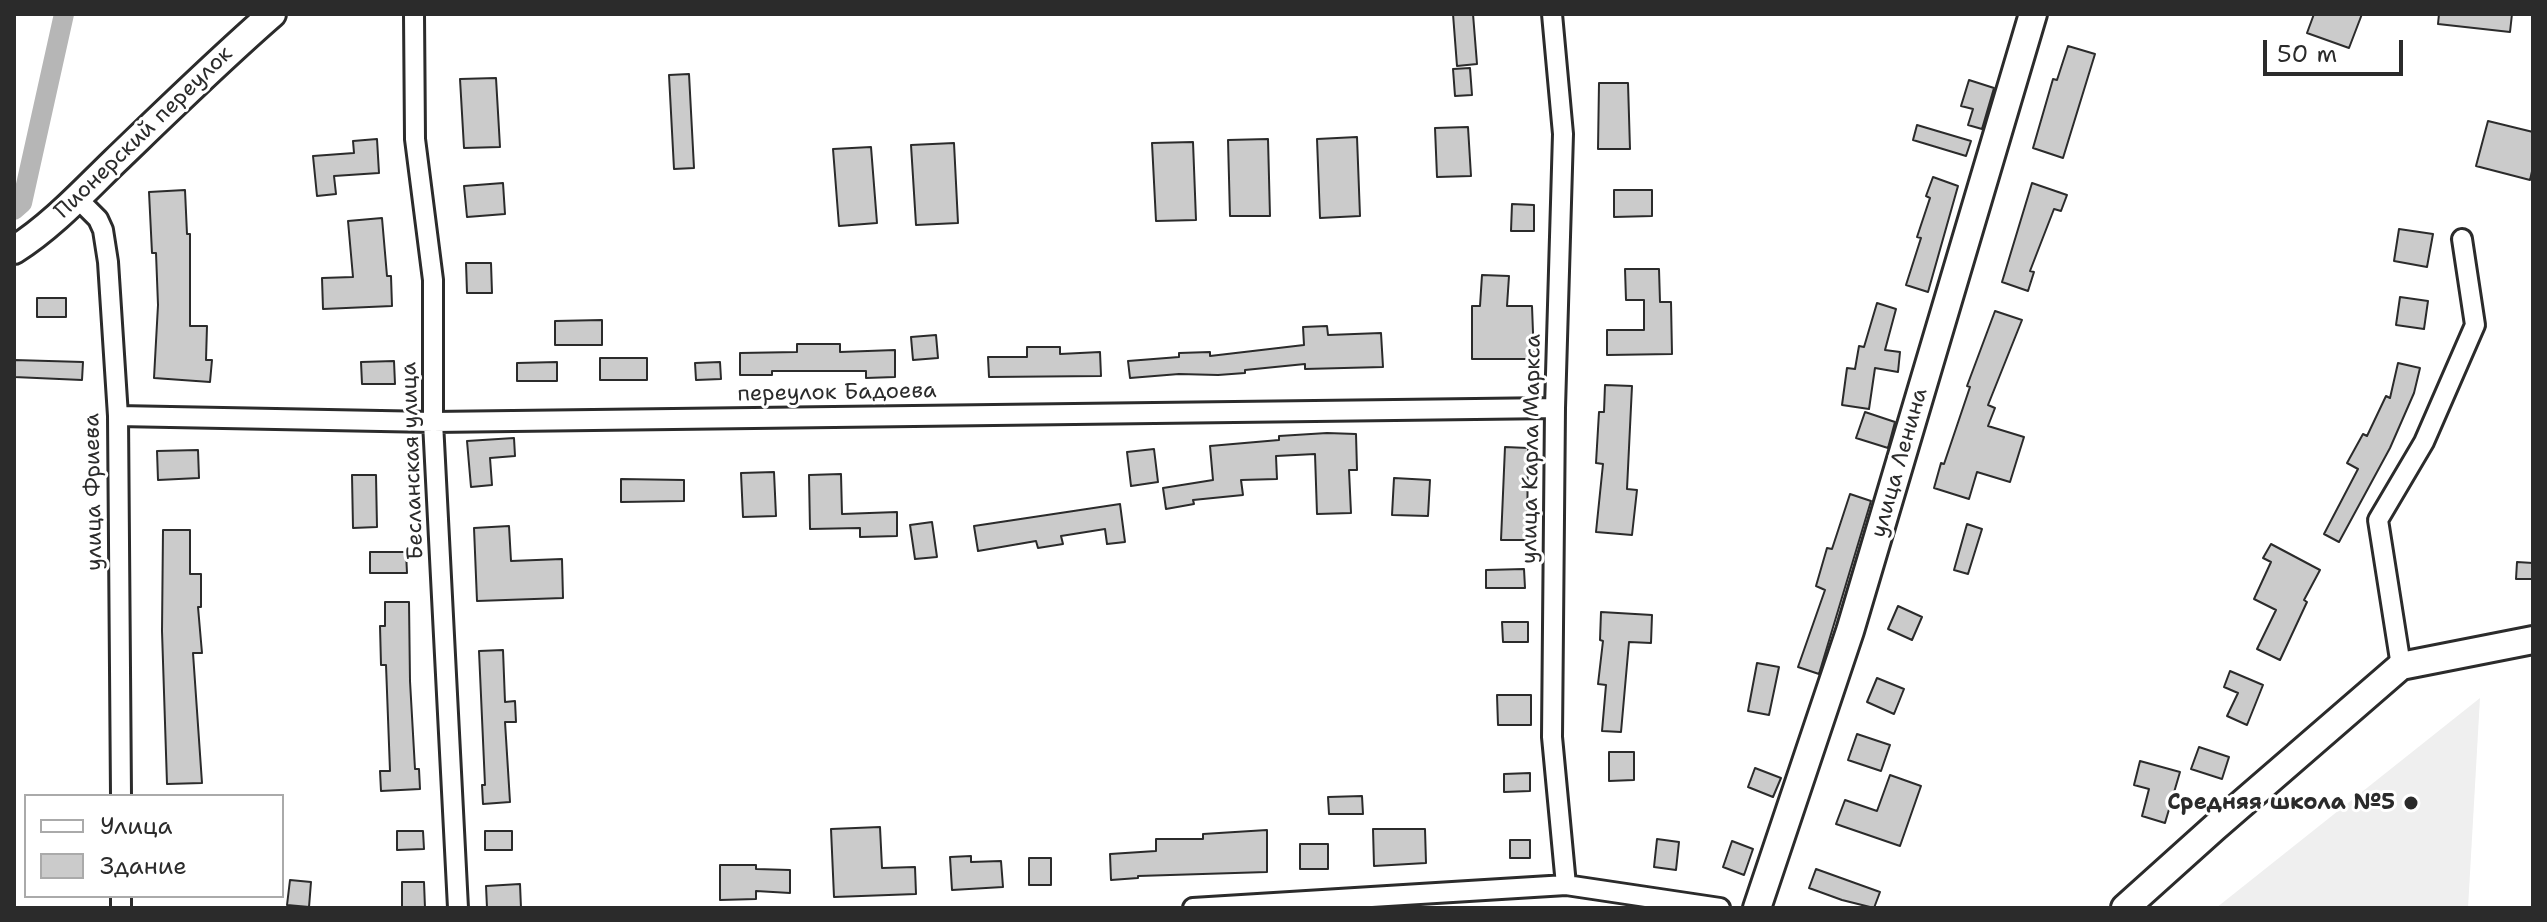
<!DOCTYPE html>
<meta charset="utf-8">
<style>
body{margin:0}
#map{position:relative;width:2547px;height:922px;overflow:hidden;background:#fff;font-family:"Shantell Sans",sans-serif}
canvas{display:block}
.frame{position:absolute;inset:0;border:16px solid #2b2b2b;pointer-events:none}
.legend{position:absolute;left:24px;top:794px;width:260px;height:104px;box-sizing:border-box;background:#fff;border:2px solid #aaa;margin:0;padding:10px 14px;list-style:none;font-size:24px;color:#2b2b2b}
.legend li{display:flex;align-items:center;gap:16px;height:40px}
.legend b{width:40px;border:2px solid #aaa}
.scale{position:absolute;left:2263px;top:40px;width:140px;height:36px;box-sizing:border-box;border:4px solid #2b2b2b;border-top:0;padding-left:10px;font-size:24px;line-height:28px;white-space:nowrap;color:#2b2b2b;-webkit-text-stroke:6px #fff;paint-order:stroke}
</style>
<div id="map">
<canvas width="2547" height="922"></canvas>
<div class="frame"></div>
<ul class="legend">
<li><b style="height:10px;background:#fff"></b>Улица</li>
<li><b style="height:22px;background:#cbcbcb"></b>Здание</li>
</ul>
<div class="scale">50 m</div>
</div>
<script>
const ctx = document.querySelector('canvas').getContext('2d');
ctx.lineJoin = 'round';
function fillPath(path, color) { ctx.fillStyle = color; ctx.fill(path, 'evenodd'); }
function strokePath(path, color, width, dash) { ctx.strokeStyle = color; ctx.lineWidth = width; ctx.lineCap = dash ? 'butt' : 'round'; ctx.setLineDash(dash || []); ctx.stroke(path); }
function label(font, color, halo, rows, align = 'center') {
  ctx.font = font + ' "Shantell Sans",sans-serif'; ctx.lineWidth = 6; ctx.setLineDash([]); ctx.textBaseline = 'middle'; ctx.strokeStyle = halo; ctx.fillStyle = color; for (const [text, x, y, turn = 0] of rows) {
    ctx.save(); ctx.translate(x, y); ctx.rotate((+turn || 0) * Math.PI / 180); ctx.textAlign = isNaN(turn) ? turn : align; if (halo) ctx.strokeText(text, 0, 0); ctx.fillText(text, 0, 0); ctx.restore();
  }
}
fillPath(new Path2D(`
 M 2480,698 L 2468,908 L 2216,908 Z`), '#efefef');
strokePath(new Path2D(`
 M 14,210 L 22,203 L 64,14`), '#b6b6b6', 20);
const building = new Path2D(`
 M 1453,14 L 1473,14 L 1477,64 L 1457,66 Z
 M 2314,14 L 2362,14 L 2349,48 L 2307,33 Z
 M 2439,14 L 2512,14 L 2510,32 L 2438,24 Z
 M 2068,46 L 2095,54 L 2063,158 L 2033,148 L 2053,79 L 2057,80 Z
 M 1470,68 L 1472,95 L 1455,96 L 1453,69 Z
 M 689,74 L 694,168 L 674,169 L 669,75 Z
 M 496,78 L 500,147 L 464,148 L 460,79 Z
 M 1969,80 L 1994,88 L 1982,129 L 1968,125 L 1973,109 L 1961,106 Z
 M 1599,83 L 1628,83 L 1630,149 L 1598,149 Z
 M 2488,121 L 2533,132 L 2533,167 L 2530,180 L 2476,166 Z
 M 1917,125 L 1971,141 L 1966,156 L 1913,140 Z
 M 1468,127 L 1471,176 L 1437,177 L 1435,128 Z
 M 1357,137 L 1360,216 L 1320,218 L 1317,139 Z
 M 377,139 L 379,173 L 334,176 L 336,194 L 317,196 L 313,156 L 354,153 L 353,141 Z
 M 1268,139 L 1270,216 L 1230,216 L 1228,140 Z
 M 1193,142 L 1196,220 L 1156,221 L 1152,143 Z
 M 954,143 L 958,223 L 916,225 L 911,145 Z
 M 871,147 L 877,223 L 839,226 L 833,149 Z
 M 1933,177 L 1958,186 L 1928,292 L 1906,285 L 1921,238 L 1917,237 L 1930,198 L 1926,196 Z
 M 503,183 L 505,214 L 467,217 L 464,186 Z
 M 2032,183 L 2067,195 L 2061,211 L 2054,209 L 2030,271 L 2034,272 L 2028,291 L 2002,282 Z
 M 185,190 L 187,234 L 190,234 L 190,326 L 207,326 L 206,360 L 212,360 L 210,382 L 154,378 L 158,305 L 156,253 L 152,253 L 149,192 Z
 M 1614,190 L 1652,190 L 1652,216 L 1614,217 Z
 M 1512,204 L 1534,205 L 1534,231 L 1511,231 Z
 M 382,218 L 387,276 L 391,276 L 392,306 L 323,309 L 322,278 L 353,277 L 348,221 Z
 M 2399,229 L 2433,234 L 2427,267 L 2394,261 Z
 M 466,263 L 491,263 L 492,293 L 467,293 Z
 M 1625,269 L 1659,269 L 1660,302 L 1671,302 L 1672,354 L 1607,355 L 1607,330 L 1644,330 L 1644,300 L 1626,300 Z
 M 1482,275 L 1509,276 L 1507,306 L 1532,306 L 1534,359 L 1472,359 L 1472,306 L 1480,306 Z
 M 2400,297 L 2428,301 L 2424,329 L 2396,325 Z
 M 37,298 L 66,298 L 66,317 L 37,317 Z
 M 1877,303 L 1896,309 L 1885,350 L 1900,352 L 1898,372 L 1875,368 L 1869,409 L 1842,405 L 1847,368 L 1855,369 L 1859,346 L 1864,347 Z
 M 1995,311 L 2022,320 L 1988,405 L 1995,408 L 1988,426 L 2024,437 L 2010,482 L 1977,472 L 1969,499 L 1934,488 L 1941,463 L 1944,464 L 1970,387 L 1967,386 Z
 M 602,320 L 602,345 L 555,345 L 555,321 Z
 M 1327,326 L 1328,335 L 1381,333 L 1383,367 L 1305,369 L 1305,364 L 1245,370 L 1245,373 L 1218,375 L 1179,374 L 1130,378 L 1128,361 L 1179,357 L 1179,353 L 1210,352 L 1210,356 L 1304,345 L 1303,327 Z
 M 936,335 L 938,358 L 913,360 L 911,337 Z
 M 797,344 L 840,344 L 840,352 L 895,350 L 895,377 L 866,378 L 866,371 L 772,371 L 772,375 L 740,375 L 740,353 L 797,352 Z
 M 1027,347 L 1060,347 L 1060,354 L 1100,352 L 1101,376 L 989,377 L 988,357 L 1027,357 Z
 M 600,358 L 647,358 L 647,380 L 600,380 Z
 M 14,360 L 83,362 L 82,380 L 14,377 Z
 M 394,361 L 395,384 L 362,384 L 361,362 Z
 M 557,362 L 557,381 L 517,381 L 517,363 Z
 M 720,362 L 721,379 L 696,380 L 695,363 Z
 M 2398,363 L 2420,368 L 2414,393 L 2390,448 L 2339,542 L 2324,534 L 2358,469 L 2347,463 L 2363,434 L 2367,436 L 2386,396 L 2390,398 Z
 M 1605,385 L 1632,386 L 1627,489 L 1637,490 L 1632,535 L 1596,532 L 1603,464 L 1596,463 L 1599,412 L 1604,412 Z
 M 1865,412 L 1895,422 L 1888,448 L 1856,438 Z
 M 1327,433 L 1356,434 L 1357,470 L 1349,470 L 1351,513 L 1317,514 L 1315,454 L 1276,456 L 1277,479 L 1241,480 L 1243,495 L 1193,500 L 1194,504 L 1166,509 L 1163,488 L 1213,480 L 1210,446 L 1279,440 L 1279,436 Z
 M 514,438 L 515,456 L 490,458 L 492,485 L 471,487 L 467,441 Z
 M 1505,447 L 1528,448 L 1527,540 L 1501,540 Z
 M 1154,449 L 1158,482 L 1131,486 L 1127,452 Z
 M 198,450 L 199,478 L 158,480 L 157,451 Z
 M 774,472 L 776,516 L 743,517 L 741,473 Z
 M 841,474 L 842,514 L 897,512 L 897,536 L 860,537 L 860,528 L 810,529 L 809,475 Z
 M 352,475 L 376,475 L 377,527 L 353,528 Z
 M 1394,478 L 1430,480 L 1428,516 L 1392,515 Z
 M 621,479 L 684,480 L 684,501 L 621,502 Z
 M 1850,494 L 1871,501 L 1819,674 L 1798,667 L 1825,590 L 1816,586 L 1827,548 L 1832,549 Z
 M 1120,504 L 1125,542 L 1107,544 L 1105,529 L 1061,536 L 1063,544 L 1038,548 L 1036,541 L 978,551 L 974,526 Z
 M 932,522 L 937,557 L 915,559 L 910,525 Z
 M 1967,524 L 1982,529 L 1968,574 L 1954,570 Z
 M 509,526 L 511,561 L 562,559 L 563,598 L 477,601 L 474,528 Z
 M 163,530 L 190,530 L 190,574 L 201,574 L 201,607 L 198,607 L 202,653 L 193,653 L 202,783 L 167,784 L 162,631 Z
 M 2271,544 L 2320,570 L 2304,600 L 2307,602 L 2280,660 L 2257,649 L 2276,610 L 2254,599 L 2271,562 L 2263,558 Z
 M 370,552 L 406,552 L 407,573 L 370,573 Z
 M 2517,562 L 2533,563 L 2533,579 L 2516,579 Z
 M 1524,569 L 1525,588 L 1486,588 L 1486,570 Z
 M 385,602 L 409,602 L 410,681 L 415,769 L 419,769 L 420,789 L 381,791 L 380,771 L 390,771 L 386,665 L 381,665 L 380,626 L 385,626 Z
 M 1898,606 L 1922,617 L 1912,640 L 1888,629 Z
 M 1601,612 L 1652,615 L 1651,643 L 1629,642 L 1621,732 L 1602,731 L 1606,685 L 1598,684 L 1603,641 L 1600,640 Z
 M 1502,622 L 1528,622 L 1528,642 L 1503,642 Z
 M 503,650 L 505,702 L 515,701 L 516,722 L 505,722 L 510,802 L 483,804 L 482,785 L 485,785 L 479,651 Z
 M 1757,663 L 1779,667 L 1769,715 L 1748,711 Z
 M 2230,671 L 2263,685 L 2247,725 L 2227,716 L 2238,693 L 2224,687 Z
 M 1877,678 L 1904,689 L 1894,714 L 1867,702 Z
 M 1497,695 L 1531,695 L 1531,725 L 1498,725 Z
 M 1857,734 L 1890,745 L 1881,771 L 1848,760 Z
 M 2199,747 L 2229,757 L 2222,779 L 2191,769 Z
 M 1609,752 L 1634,752 L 1634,780 L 1609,781 Z
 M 2140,761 L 2180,772 L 2165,823 L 2142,816 L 2149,789 L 2134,785 Z
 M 1755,768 L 1781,778 L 1773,797 L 1748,787 Z
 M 1530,773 L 1530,791 L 1504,792 L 1504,774 Z
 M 1890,775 L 1921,786 L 1900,846 L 1836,824 L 1845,800 L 1877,811 Z
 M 1362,796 L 1363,814 L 1329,814 L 1328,797 Z
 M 880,827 L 882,868 L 915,867 L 916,894 L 834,897 L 831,829 Z
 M 1373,829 L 1425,829 L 1426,863 L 1374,866 Z
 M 1267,830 L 1267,872 L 1138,876 L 1138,878 L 1111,880 L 1110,854 L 1156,851 L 1156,839 L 1203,839 L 1203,834 Z
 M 397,831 L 423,831 L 424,849 L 397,850 Z
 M 485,831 L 512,831 L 512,850 L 485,850 Z
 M 1657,839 L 1679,842 L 1676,870 L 1654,867 Z
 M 1510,840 L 1530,840 L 1530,858 L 1510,858 Z
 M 1732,841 L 1753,849 L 1744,875 L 1723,867 Z
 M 1300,844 L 1328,844 L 1328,869 L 1300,869 Z
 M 971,856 L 971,862 L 1001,861 L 1003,887 L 952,890 L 950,857 Z
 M 1029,858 L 1051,858 L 1051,885 L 1029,885 Z
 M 720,865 L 756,865 L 756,869 L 790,870 L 790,893 L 756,891 L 756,899 L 720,900 Z
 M 1816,869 L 1880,892 L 1874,908 L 1842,900 L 1809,888 Z
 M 290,880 L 311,882 L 309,907 L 287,905 Z
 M 402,882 L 424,882 L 425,908 L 402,908 Z
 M 520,884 L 521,908 L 487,908 L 486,886 Z`);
fillPath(building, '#cbcbcb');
strokePath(building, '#2b2b2b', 2);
const street = new Path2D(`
 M 414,14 L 415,139 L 433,280 L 433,422 L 458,908
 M 1552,14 L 1563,134 L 1555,408 L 1552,737 L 1566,885
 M 77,198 L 98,219 L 103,230 L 108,262 L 118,416 L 121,796
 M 118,416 L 433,422 L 1555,408
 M 2401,666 L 2378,520 L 2424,442 L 2475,325 L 2462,239
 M 121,896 L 121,908
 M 1193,908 L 1566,885 L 1720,908`);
const secondary = new Path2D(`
 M 14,250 C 52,226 83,192 115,161 C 167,111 218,61 272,14
 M 1757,908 L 1850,631 L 2033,14
 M 2125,908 L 2214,828 L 2401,666 L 2533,640`);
strokePath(street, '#2b2b2b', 24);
strokePath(secondary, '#2b2b2b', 32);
strokePath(street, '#fff', 18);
strokePath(secondary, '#fff', 26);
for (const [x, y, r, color] of [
 [2411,803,8,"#2b2b2b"]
]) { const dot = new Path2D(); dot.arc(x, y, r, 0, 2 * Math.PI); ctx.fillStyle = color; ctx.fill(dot); strokePath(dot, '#fff', 3); }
label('22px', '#2b2b2b', '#fff', [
 ["Пионерский переулок",144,133,-44],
 ["переулок Бадоева",837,393,-1],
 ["улица Карла Маркса",1532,449,-89],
 ["Бесланская улица",413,461,-92],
 ["улица Ленина",1900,463,-74],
 ["улица Фриева",94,492,-91]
]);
label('bold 22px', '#2b2b2b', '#fff', [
 ["Средняя школа №5",2395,803]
], 'right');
</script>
